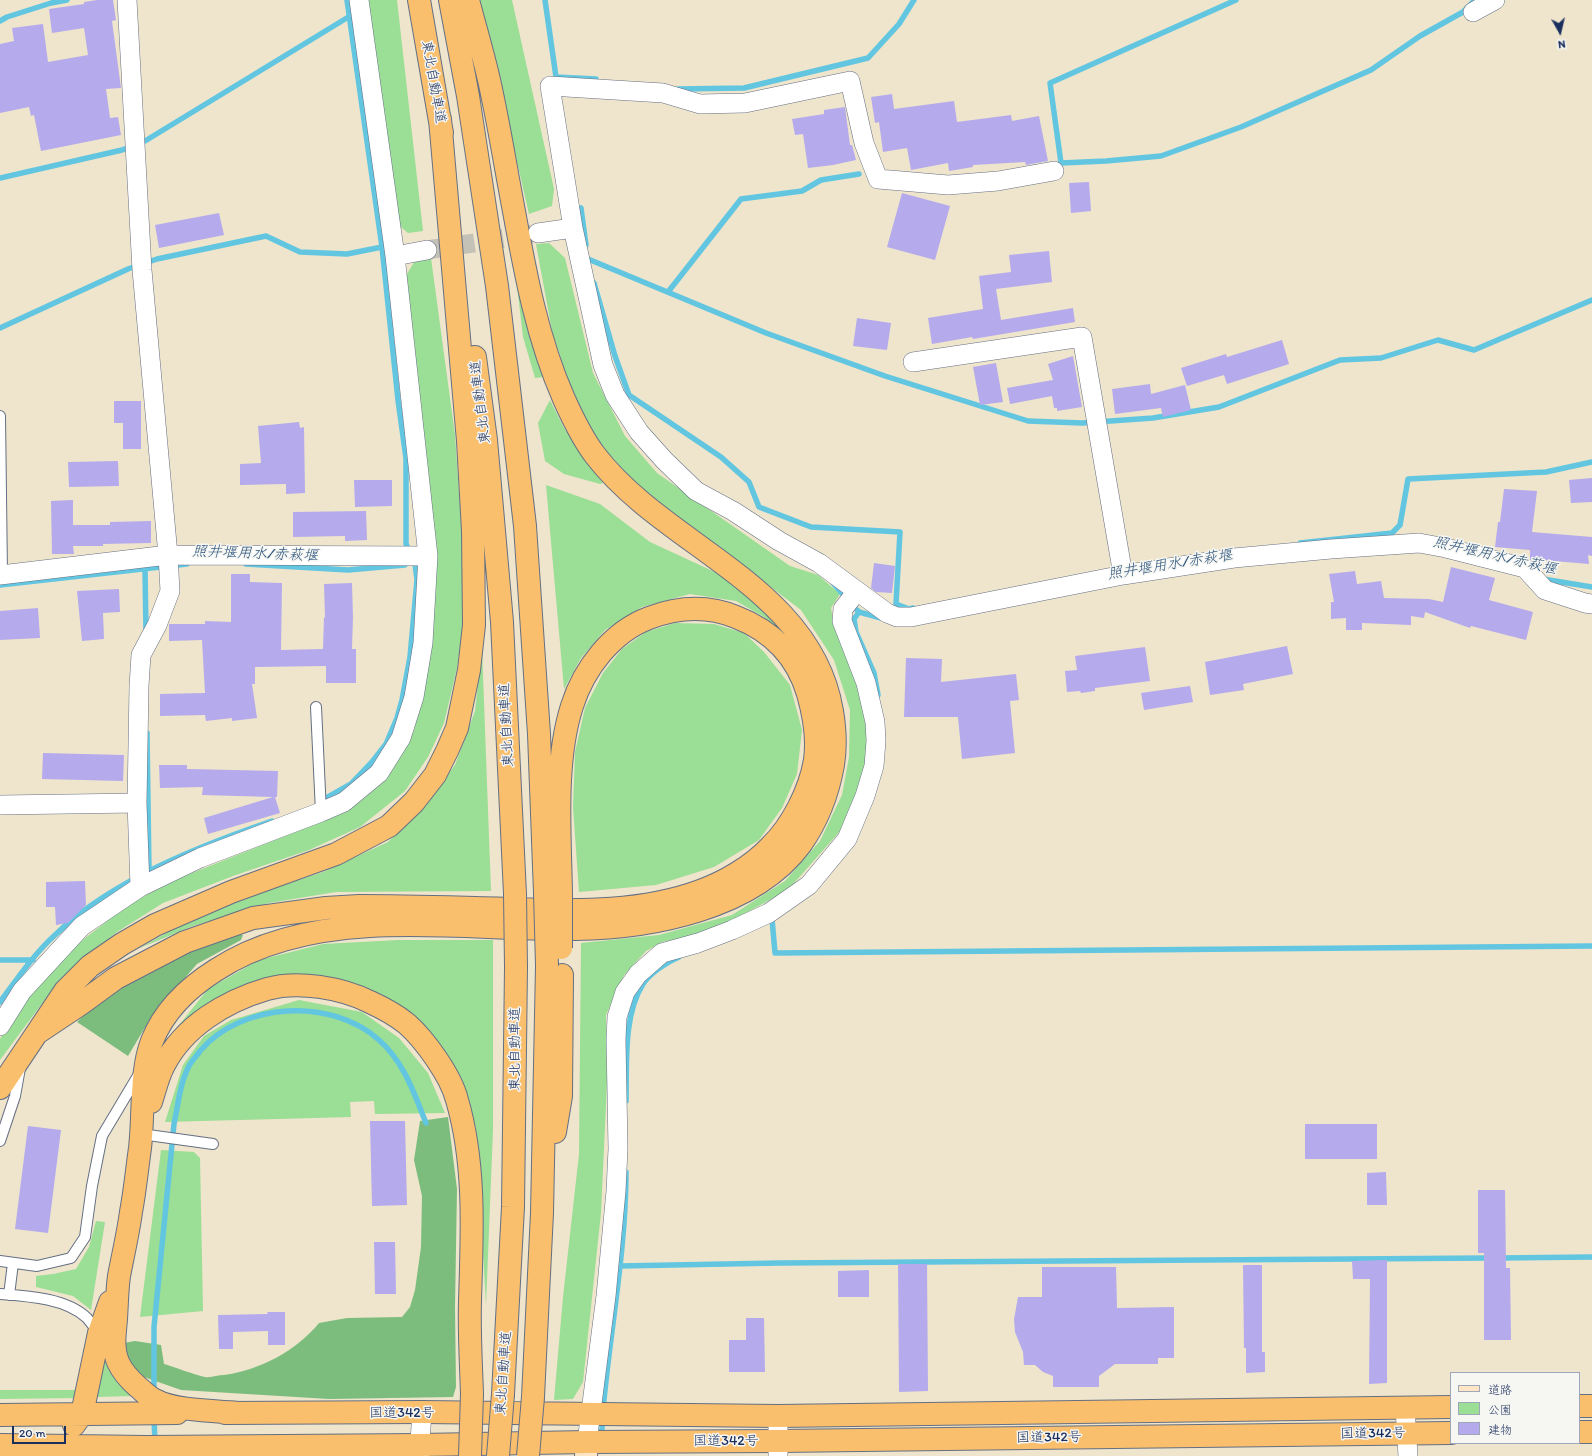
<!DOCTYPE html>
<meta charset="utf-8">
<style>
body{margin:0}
#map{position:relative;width:1592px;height:1456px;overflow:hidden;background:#eee5cc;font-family:Itim,"Klee One",sans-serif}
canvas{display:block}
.legend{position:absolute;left:1450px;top:1372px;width:130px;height:72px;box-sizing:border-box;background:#f6f6f2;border:1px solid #9ea6b7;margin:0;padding:5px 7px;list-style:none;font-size:12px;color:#1b2f5e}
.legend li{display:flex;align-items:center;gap:8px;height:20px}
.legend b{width:20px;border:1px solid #9ea6b7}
.north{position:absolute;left:1540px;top:12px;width:40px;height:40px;-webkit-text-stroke:3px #f6f6f2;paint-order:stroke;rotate:172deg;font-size:11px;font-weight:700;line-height:16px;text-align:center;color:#1b2f5e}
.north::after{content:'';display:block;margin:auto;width:14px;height:18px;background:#1b2f5e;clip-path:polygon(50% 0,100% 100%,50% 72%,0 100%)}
.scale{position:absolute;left:12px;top:1426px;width:54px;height:18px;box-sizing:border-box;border:2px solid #1b2f5e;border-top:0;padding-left:5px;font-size:12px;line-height:14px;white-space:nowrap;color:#1b2f5e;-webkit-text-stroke:3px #f6f6f2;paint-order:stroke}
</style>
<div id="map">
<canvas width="1592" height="1456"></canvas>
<ul class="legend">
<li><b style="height:5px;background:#fde5c5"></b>道路</li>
<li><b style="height:11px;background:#9bde95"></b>公園</li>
<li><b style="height:11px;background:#b5aaec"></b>建物</li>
</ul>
<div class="north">N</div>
<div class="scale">20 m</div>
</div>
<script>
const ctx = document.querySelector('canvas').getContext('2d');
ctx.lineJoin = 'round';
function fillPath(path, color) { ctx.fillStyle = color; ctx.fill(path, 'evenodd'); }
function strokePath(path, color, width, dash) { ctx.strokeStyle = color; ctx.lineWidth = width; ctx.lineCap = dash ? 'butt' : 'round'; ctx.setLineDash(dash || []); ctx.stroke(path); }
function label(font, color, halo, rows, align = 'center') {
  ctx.font = font + ' Itim,"Klee One",sans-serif'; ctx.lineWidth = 3; ctx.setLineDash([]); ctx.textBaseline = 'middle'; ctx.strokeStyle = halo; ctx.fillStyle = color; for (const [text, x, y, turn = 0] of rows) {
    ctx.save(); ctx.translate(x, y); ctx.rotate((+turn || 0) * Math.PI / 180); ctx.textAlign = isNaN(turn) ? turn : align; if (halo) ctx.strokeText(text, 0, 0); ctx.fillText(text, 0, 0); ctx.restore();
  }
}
fillPath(new Path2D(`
 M 366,0 L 397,0 L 423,231 L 408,233 L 397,224 Z
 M 480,0 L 512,0 L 554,189 L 552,206 L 529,214 Z
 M 549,243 L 565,258 L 593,373 L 625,436 L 657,473 L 790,566 L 818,575 L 840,594 L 831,608 L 835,630 L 855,671 L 868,717 L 864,782 L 841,830 L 788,890 L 709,933 L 662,942 L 646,951 L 624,975 L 606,1015 L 607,1083 L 601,1213 L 583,1382 L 573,1399 L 554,1400 L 563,1297 L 579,1154 L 581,943 L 659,935 L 732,915 L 785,881 L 820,841 L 842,795 L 849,757 L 850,710 L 834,660 L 801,610 L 638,486 L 609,454 L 584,420 L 568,380 L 552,331 L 536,244 Z
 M 431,258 L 455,435 L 463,552 L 464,618 L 457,668 L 444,723 L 428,757 L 405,791 L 360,827 L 309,850 L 233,876 L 163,903 L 117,932 L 61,978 L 0,1060 L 0,1039 L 10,1022 L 62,956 L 124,908 L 167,883 L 348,811 L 385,781 L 414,731 L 433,636 L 405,277 L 416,259 Z
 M 516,277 L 543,377 L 535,378 L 523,337 Z
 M 550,400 L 564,428 L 603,483 L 600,484 L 564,474 L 545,461 L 538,423 Z
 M 546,485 L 600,504 L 650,542 L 717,573 L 771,613 L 789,632 L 784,637 L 764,617 L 736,601 L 690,594 L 642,607 L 605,630 L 581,658 L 564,689 Z
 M 675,623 L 714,624 L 744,633 L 764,652 L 790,685 L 802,730 L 797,774 L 782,808 L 759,840 L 714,867 L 656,885 L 579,892 L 573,807 L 575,752 L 585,708 L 603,673 L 622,649 L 646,632 Z
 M 482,648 L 491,891 L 336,892 L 269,903 L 193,926 L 140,948 L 189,920 L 256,894 L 323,872 L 388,842 L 425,804 L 455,765 L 475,711 Z
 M 398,940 L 493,940 L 493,1130 L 486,1305 L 476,1128 L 462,1082 L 346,982 L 223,995 L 176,1029 L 208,989 L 259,960 L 323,944 Z
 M 299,1000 L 362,1012 L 399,1038 L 428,1073 L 445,1113 L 375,1114 L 374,1101 L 350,1102 L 351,1117 L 165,1122 L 183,1065 L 204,1036 L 231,1020 Z
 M 161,1150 L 194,1152 L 200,1158 L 203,1311 L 140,1317 Z
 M 96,1221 L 105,1222 L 91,1310 L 73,1296 L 36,1287 L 36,1276 L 53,1274 L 76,1269 L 89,1247 Z
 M 104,1346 L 133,1396 L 96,1397 Z
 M 0,1390 L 77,1390 L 77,1398 L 0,1399 Z`), '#9bde95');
fillPath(new Path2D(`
 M 236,934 L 243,935 L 241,940 L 197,964 L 153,1014 L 128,1056 L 77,1022 L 100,1000 L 176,954 Z
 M 448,1117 L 457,1189 L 455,1307 L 456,1387 L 453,1397 L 329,1399 L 181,1390 L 144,1377 L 126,1360 L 123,1343 L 135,1341 L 161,1345 L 164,1364 C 177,1368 192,1374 205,1377 C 211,1378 218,1375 224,1375 C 260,1370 296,1351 319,1323 L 347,1318 L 402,1317 L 410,1307 L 415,1290 L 421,1247 L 422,1196 L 414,1160 L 420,1121 Z`), '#7cbd7e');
strokePath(new Path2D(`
 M 545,0 L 556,77 L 596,79
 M 1236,0 L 1050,83 L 1061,163 L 1106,161 L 1161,156 L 1241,127 L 1371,70 L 1420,36 L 1463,12 L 1475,0
 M 0,21 L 7,17 L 51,3 L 67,0
 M 678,89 L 744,88 L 868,58 L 899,24 L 914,0
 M 0,178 L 122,150 L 145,141 L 350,16
 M 574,210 L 581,208 L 586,245
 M 588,259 L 766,333 L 885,376 L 1028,421 L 1082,423 L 1153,418 L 1219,407 L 1340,360 L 1381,358 L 1438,340 L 1474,350 L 1592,300
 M 594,283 L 615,356 L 629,395 L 721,457 L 749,482 L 759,507 L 811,527 L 900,532 L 896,604 L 909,609 L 913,608
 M 668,292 L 741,199 L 802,191 L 821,180 L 859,174
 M 0,328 L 128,269 L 157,259 L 266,236 L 300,252 L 347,254 L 382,247
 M 1300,543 L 1392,533 L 1400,525 L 1408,479 L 1546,472 L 1592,462
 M 246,564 L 348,570 L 405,565
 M 145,569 L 146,633
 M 1543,579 L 1592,587
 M 833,583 L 847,599
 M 0,585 L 187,564
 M 857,610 L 859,612 L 881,618
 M 859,612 L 854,619 L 856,632 L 874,673 L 878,695
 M 147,733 L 149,871
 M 319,802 L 351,784 L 372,762 L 386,744 L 397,718 L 402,700 L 410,657 L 417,580 L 415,564 L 406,544 L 406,458 L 398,400 L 382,247 L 347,0
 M 143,874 C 185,852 228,836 272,821
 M 772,919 L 775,953 L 1592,946
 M 0,960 L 33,960
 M 0,1002 C 17,979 34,954 55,935 C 78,913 108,893 136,878
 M 626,1101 C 627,1065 623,1015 643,984 C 650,973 667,962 679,957
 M 1498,1258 L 1592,1257
 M 619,1266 L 779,1263 L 1490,1258
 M 154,1394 L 154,1327 L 174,1124 C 178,1105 180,1083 189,1066 C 192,1060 197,1056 200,1051 C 242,1002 331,997 379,1040 C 404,1062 414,1093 426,1123
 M 603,1410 C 610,1332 626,1250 626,1172
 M 154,1418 L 155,1442
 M 601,1438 L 603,1418`), '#62c6e0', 5.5);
fillPath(new Path2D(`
 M 97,0 L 113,0 L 116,20 L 112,21 L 121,88 L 106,89 L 110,118 L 118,117 L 121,135 L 41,151 L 34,115 L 31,116 L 29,107 L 0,113 L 0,44 L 14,41 L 12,28 L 43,24 L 48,62 L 88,55 L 84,28 L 52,33 L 49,9 L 84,4 L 84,2 Z
 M 892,94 L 894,109 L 954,101 L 957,122 L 1011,115 L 1012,121 L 1039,116 L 1048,161 L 1026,165 L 1025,162 L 973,165 L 973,167 L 949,171 L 948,163 L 911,170 L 907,148 L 883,152 L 879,122 L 875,123 L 871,97 Z
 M 845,107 L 850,145 L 852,145 L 856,160 L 833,165 L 808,168 L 803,134 L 795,135 L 792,119 L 824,114 L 824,110 Z
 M 1089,182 L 1091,211 L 1071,213 L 1069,183 Z
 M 902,193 L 950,206 L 935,260 L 887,247 Z
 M 219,213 L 224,235 L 159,248 L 155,225 Z
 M 1049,251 L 1052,282 L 996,289 L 1001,320 L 1073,308 L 1075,322 L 973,339 L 972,337 L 932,344 L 928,318 L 983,309 L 979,276 L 1011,272 L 1009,255 Z
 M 857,318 L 891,323 L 887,350 L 853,346 Z
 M 1282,340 L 1289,364 L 1227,384 L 1224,375 L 1187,386 L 1181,368 L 1226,354 L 1227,357 Z
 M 1073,356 L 1082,407 L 1057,411 L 1057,408 L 1054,408 L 1052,396 L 1010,404 L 1007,388 L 1053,380 L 1048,364 Z
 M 996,363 L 1003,402 L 980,405 L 973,367 Z
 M 1150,384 L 1151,394 L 1185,385 L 1191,410 L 1163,417 L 1161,408 L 1115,414 L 1112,389 Z
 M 114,401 L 141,401 L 141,449 L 123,449 L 123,423 L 114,423 Z
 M 299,422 L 300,428 L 304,427 L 305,493 L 286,494 L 286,484 L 240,485 L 240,464 L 261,463 L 258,426 Z
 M 118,461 L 119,486 L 69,487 L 68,462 Z
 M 1592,478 L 1592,502 L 1571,503 L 1569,480 Z
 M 354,480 L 392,480 L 392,506 L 355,507 Z
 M 1504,489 L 1537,491 L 1532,532 L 1592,537 L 1592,556 L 1588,555 L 1589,564 L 1530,559 L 1530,550 L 1495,547 L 1498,522 L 1500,522 Z
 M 73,500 L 73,525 L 110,525 L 110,522 L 151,521 L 151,543 L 103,544 L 103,546 L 73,546 L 74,554 L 52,554 L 51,501 Z
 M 366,511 L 367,540 L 345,541 L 345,536 L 293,537 L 293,512 Z
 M 874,563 L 895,566 L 892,593 L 876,592 L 871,588 Z
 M 1451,567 L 1495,578 L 1489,600 L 1533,612 L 1526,640 L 1471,626 L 1470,628 L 1425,612 L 1424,618 L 1411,616 L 1411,625 L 1362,623 L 1362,630 L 1346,630 L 1346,618 L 1331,619 L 1331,602 L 1334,602 L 1329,574 L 1355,571 L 1357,584 L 1381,581 L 1384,598 L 1429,599 L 1443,602 Z
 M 231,574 L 250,574 L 250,582 L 282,583 L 281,650 L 323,649 L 324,617 L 325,618 L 324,584 L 352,583 L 353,617 L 352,649 L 356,649 L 356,683 L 326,683 L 326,666 L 255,667 L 255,684 L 252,684 L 257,718 L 232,721 L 232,718 L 206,721 L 205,715 L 160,716 L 160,694 L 205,693 L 202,640 L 169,641 L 169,624 L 205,624 L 205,621 L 231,622 Z
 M 119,589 L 120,612 L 103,613 L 104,639 L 82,641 L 77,591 Z
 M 38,608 L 40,638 L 0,640 L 0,611 Z
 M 1287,646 L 1293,674 L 1243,684 L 1244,690 L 1210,695 L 1205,662 Z
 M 1145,647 L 1150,681 L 1095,688 L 1095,691 L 1081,693 L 1080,691 L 1067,692 L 1065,671 L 1077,670 L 1075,656 Z
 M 906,658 L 942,659 L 941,682 L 1016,674 L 1019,700 L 1010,701 L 1015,753 L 962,759 L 958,717 L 904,717 Z
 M 1190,686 L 1193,702 L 1144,710 L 1141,693 Z
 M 43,753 L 124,755 L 123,781 L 42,779 Z
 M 159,765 L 187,765 L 187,769 L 278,771 L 277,797 L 275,797 L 280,813 L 208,834 L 204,818 L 273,797 L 202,795 L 203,787 L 160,788 Z
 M 85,881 L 86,905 L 68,923 L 56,925 L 55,907 L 46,907 L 46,882 Z
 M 370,1121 L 405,1121 L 407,1205 L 372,1206 Z
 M 1305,1124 L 1377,1124 L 1377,1159 L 1305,1159 Z
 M 28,1126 L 61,1130 L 48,1233 L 15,1229 Z
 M 1386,1172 L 1387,1205 L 1367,1205 L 1367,1173 Z
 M 1478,1190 L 1505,1190 L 1506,1268 L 1510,1268 L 1511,1340 L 1484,1340 L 1484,1253 L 1478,1253 Z
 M 374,1242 L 395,1242 L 396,1294 L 375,1294 Z
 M 1387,1260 L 1387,1383 L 1369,1384 L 1370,1279 L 1353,1279 L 1352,1261 Z
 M 898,1264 L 927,1264 L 928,1391 L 899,1392 Z
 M 1243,1265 L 1262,1265 L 1262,1352 L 1265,1352 L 1265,1372 L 1246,1373 L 1246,1348 L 1244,1348 Z
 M 1042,1267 L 1116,1267 L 1117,1308 L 1174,1307 L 1174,1358 L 1158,1358 L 1158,1364 L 1115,1364 L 1099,1376 L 1099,1387 L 1053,1387 L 1053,1376 L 1043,1372 L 1035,1365 L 1024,1365 L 1023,1352 L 1015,1332 L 1014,1319 L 1018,1297 L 1042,1297 Z
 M 869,1270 L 869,1297 L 838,1297 L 838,1271 Z
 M 267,1312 L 285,1312 L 285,1345 L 268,1345 L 268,1331 L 233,1332 L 233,1349 L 219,1349 L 218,1315 L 268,1314 Z
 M 746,1318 L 764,1318 L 765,1372 L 729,1372 L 729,1340 L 746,1340 Z`), '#b5aaec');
strokePath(new Path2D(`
 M 427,250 L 533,234`), '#c4c1b6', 19, [19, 10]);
const lane = new Path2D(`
 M 0,416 L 2,574
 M 316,707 L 321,812
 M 141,1134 L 213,1144
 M 0,1141 L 15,1096 L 20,1068
 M 0,1261 L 37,1266 L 71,1258 L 85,1237 L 92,1186 L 102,1136 L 139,1074
 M 0,1294 C 27,1296 66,1298 87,1318 C 91,1323 95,1328 99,1333
 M 9,1295 L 13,1263`);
const street = new Path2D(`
 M 127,0 L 142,270 L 168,555 L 170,591 L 157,625 L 141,655 L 139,686 L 137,803 L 140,887
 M 1473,12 L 1495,0
 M 1054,171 L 998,181 L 948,185 L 878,179 L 864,143 L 850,81 L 745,103 L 700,104 L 663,93 L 550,86 L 573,228 L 603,365 L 615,395 L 639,432 L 664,460 L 696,491 L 733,511 L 779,541 L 819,563 L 887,613 L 897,617 L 911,617 L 1123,575 L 1234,558 L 1331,549 L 1419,543 L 1446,548 L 1525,568 L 1545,590 L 1585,603 L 1592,604
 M 538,233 L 573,228
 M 395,256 L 427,250
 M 913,362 L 1082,337 L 1123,575
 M 0,575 L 168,555 L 428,556
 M 0,805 L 137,803
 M 0,1026 L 22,991 L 82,926 L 140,887 L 200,858 L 321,812 L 344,802 L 379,773 L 401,738 L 414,697 L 423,643 L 428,556 L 395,256 L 359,0
 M 1405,1408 L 1408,1456
 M 587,1442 L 606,1296 L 616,1191 L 618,1149 L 616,1040 L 617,1017 L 625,992 L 638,974 L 662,953 L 698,943 L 732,930 L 769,913 L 809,885 L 847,839 L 865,796 L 874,766 L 876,741 L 875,722 L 866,683 L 842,621 L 843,609 L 857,591
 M 419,1456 L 422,1412
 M 778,1456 L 778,1416`);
const secondary = new Path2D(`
 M 586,1456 L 587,1442`);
const highway = new Path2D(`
 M 419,0 L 442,133
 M 450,0 L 468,96 L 497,286 L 525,526 L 539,734 L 545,893
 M 475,357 L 486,440 L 502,622 L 515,894
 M 37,1033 L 79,1005 L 116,978 L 185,942 L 253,918 L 326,908 L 359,906 C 413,906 466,908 519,909 C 580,911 643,912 700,891 C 725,882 752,866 770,847 C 792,826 810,790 815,760 C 818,738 814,715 808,694 C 797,656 772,631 736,617 C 707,605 678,607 649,618 C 612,632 584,668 572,706 C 554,762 560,834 561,893
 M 0,1088 L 65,991 L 90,966 L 122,944 L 155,925 L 231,892 L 336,854 L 389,826 L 414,802 L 435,775 L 447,751 L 457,728 L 469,670 L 474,625 L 473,531 L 468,441 L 440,119
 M 151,1102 C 155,1090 158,1076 164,1065 C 184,1026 226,1001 267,989 C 298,980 342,988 370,1002 C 383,1008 396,1015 407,1024 C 425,1040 451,1076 457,1100 C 476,1165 472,1235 470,1301 C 469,1332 471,1363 472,1394
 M 555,1132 L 561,1096 L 562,975
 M 503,1394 L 513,1207 L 516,967
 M 533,1397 L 542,1213 L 547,966
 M 1579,1406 L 1592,1406
 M 225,1413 L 422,1412 L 778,1416 L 1451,1407
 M 240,1413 C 217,1411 174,1411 155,1400 C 148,1397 143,1391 138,1387 C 130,1380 122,1371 118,1362 C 112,1348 115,1333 116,1319 C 117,1305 117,1290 119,1276 C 123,1255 128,1234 131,1212 C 135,1191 137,1169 140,1148 C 144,1114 140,1072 152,1041 C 164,1011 189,987 216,970 C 262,940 317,929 370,926 C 439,922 507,930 575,929 C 651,928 753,909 801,844 C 818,820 828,793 833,765 C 836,747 835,729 832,711 C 811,585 665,547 595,455 C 582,438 573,419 564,399 C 533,329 522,253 508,179 C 503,151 498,122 492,94 C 486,63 476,31 468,0
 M 0,1415 L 177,1413
 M 74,1425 L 82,1414 L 99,1333 L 110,1302
 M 1579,1432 L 1592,1432
 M 0,1445 L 146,1447 L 420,1445 L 587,1442 L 778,1441 L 1451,1433`);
strokePath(lane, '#656f84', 12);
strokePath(street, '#656f84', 20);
strokePath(secondary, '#656f84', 24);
strokePath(highway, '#656f84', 24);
strokePath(lane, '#fff', 10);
strokePath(street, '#fff', 19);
strokePath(secondary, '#fde5c5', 22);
strokePath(highway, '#f9bf6d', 22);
const highwayBridge = new Path2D(`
 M 545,893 L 547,966
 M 561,893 L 561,948
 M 515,894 L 516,967
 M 470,1456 L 472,1394
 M 498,1456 L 503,1394
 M 528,1456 L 533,1397`);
strokePath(highwayBridge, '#656f84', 24, []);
strokePath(highwayBridge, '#f9bf6d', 22);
label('14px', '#1b2f5e', '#f6f6f2', [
 ["東北自動車道",433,82,80],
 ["東北自動車道",481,402,-97],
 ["東北自動車道",507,725,-93],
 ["東北自動車道",515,1049,-90],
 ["東北自動車道",504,1373,-86],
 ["国道342号",402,1413],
 ["国道342号",1373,1434,-1],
 ["国道342号",1049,1438,-1],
 ["国道342号",726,1441]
]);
label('italic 15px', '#2d557e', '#f6f6f2', [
 ["照井堰用水/赤萩堰",255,554,2],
 ["照井堰用水/赤萩堰",1495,556,13],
 ["照井堰用水/赤萩堰",1170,565,-9]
]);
</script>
